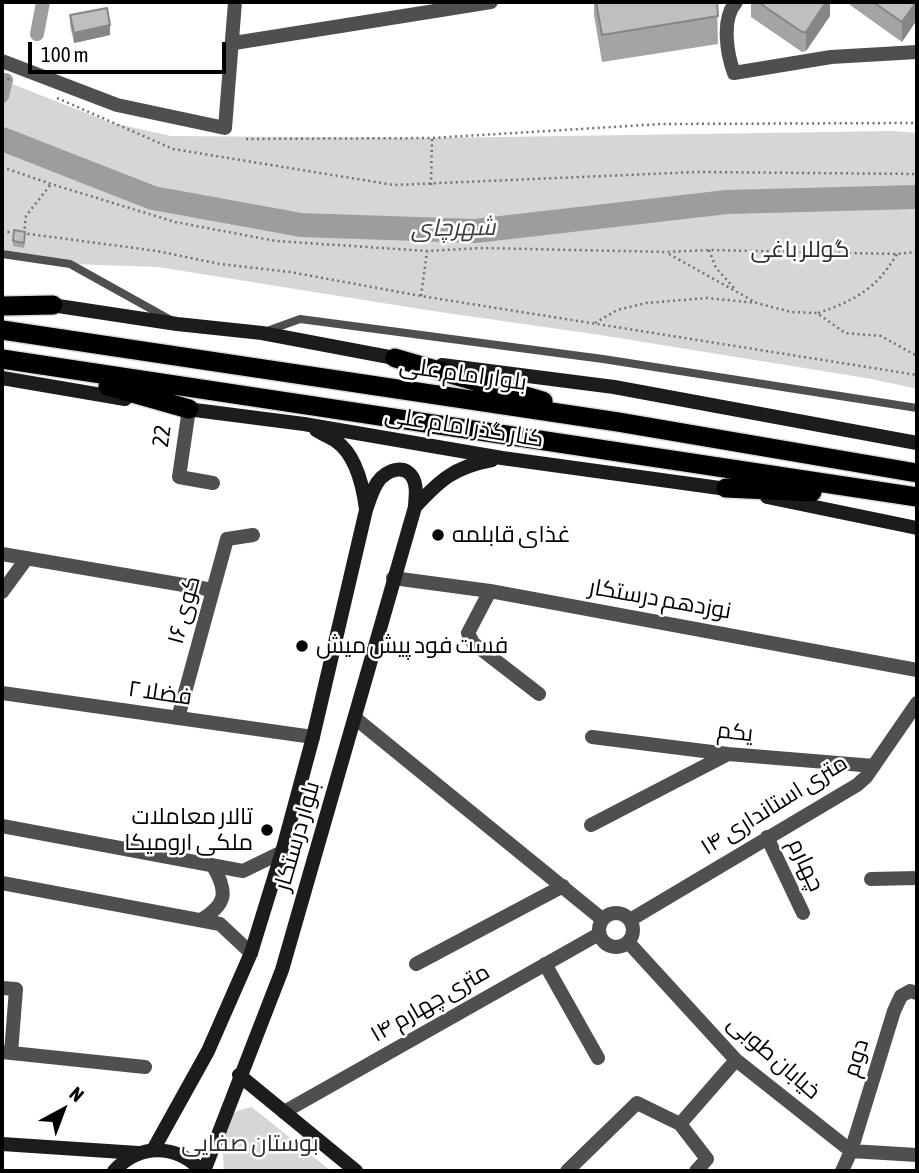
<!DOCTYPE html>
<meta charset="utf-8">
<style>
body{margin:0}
#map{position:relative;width:919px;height:1173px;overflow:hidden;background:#fff;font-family:"Asap Condensed",sans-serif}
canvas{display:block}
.frame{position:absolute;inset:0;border:4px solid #000;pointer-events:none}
.north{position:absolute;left:28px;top:1075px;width:70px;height:70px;-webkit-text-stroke:5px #fff;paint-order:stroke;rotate:41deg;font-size:19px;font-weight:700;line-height:28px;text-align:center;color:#000}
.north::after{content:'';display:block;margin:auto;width:24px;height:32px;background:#000;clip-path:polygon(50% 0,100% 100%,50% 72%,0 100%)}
.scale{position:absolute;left:28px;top:42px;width:198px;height:32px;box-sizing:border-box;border:4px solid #000;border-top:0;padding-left:9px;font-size:21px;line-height:24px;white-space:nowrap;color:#000;-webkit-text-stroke:5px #fff;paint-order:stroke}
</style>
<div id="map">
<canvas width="919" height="1173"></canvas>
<div class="frame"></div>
<div class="north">N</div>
<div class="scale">100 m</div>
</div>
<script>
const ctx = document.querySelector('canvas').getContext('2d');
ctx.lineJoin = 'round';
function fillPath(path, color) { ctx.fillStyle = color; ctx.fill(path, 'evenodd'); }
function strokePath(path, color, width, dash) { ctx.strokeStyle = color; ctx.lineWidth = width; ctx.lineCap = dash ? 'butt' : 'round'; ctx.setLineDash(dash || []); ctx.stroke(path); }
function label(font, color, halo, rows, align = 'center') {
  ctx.font = font + ' "Asap Condensed",Cairo,sans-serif'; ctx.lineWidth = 5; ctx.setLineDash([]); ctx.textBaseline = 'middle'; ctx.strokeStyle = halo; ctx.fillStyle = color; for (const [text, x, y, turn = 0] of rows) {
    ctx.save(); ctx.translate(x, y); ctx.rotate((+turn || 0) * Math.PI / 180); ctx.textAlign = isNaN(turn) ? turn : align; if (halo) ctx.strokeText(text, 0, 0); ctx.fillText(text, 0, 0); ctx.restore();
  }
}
fillPath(new Path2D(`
 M 2,80 L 109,122 L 171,136 L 432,138 L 893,131 L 917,133 L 917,389 L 872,379 L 600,335 L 426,310 L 158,267 L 70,264 L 2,254 Z
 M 251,1107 L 263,1116 L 331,1171 L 224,1171 L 222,1141 L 228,1117 L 237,1111 Z`), '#d6d6d6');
strokePath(new Path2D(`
 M 37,34 L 43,2
 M 2,96 L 6,80`), '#9d9d9d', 14);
strokePath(new Path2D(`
 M 2,139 L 153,198 L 301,225 L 475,231 L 727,202 L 917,197`), '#9d9d9d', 24);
const trunk = new Path2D(`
 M 2,306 L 53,305
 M 2,330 L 618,422 L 917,473
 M 395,358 L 543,401
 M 2,359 L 917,497
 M 108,386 L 189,409
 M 726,488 L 812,492`);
strokePath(trunk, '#dbdbdb', 22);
strokePath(new Path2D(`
 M 2,78 L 12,80
 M 57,98 L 173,149 L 394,185 L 697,172 L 917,174
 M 246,139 L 432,138 L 662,124 L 917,123
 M 2,167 L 51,184 L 175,222 L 276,241 L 427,251 L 482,248 L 666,252 L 709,250 L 897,254 L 917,252
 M 431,185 L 432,139
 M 2,232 L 16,232
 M 22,233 L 157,251 L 220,264 L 290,272 L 421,296 L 917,375
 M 24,234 L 26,216 L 51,184
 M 709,250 L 716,268 L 736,290
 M 669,254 L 755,302
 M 421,296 L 427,251
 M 818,313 C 856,300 876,289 897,254
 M 595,323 L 617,310 L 646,303 L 707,298 L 757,303 L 791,312 L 817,313 L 845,333 L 881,336 L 917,356`), '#717171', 2.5, [2, 3.5]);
strokePath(new Path2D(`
 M 2,254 L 70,264 L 169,319
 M 267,331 L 300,319 L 603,359 L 917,408`), '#4f4f4f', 8);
strokePath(new Path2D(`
 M 736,2 C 721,19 727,54 734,73 L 831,57 L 917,52
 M 234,43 L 491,2
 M 2,61 L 117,105 L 225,128 L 235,2
 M 189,409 L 179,477 L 213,483
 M 2,554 L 213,590
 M 393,578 L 490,591 L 917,670
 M 490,591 L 468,633 L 473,643 L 539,694
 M 2,592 L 27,558
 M 178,718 L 227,539 L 253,535
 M 355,718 L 602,919
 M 592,737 L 728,754 L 874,766
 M 591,825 L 728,754
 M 2,826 L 243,871 L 282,852
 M 767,837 L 803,913
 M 871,879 L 917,878
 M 2,883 L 220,924 L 251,953
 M599 930a17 17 0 1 1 34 0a17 17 0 1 1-34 0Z
 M 201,920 C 227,904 228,892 213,866
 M 630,920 L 857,785 L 866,777 L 917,703
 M 628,942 L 736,1060 L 851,1151 L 917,1155
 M 416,964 L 563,886
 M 545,964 L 598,1058
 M 2,988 L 16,989 L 11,1053
 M 2,1052 L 145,1067
 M 284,1112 L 599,934
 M 680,1124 L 736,1060
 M 567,1171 L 637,1103 L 680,1124 L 707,1159 L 696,1171
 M 842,1171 L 851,1151 L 894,1011 L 901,996 L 910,991 L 917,993`), '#4f4f4f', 14);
strokePath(new Path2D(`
 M 2,693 L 313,737`), '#4f4f4f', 14);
strokePath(new Path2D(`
 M 45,304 L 177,324 L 262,333 L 405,360
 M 442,365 L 614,387 L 917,443
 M 2,378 L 125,399
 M 179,408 L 304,424 L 502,458 L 734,490
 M 316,430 C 322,434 330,437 336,441 C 356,455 363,486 366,509
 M 767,497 L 917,528
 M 415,507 C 440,480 454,467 492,460
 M 239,1075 L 356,1171
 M 2,1144 L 138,1153
 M 153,1150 L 208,1051 L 251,953 L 282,852 L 313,737 L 366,510 C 369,501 372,491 377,483 C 387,468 410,462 415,484 C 417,491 415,500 415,507 L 282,970 L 204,1171
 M 114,1171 C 140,1143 176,1144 202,1171`), '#1c1c1c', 14);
strokePath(trunk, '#000', 19);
fillPath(new Path2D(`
 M 594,2 L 717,2 L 718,44 L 602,62 L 594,15 Z
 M 751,2 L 830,2 L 830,16 L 806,51 L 802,52 L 751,17 Z
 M 850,2 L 917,2 L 902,42 L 850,5 Z
 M 70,15 L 110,35 L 74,43 L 70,25 Z
 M 25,237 L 24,248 L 13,246 L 13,241 Z`), '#a4a4a4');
fillPath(new Path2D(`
 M 826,2 L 830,2 L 830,16 L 806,51 L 806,32 Z
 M 916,2 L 917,2 L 917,20 L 902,42 L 902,22 Z
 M 110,25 L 110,35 L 74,43 L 74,33 Z`), '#868686');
const building = new Path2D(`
 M 596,2 L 717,2 L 718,16 L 602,35 Z
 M 758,2 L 826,2 L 806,32 L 802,32 Z
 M 873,2 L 916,2 L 902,22 Z
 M 107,8 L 110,25 L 74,33 L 70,15 Z
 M 14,230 L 25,232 L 24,243 L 13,241 Z`);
fillPath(building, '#bfbfbf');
strokePath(building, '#868686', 2);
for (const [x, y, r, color] of [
 [438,535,7,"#000"],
 [302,646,7,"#000"],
 [267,830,7,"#000"]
]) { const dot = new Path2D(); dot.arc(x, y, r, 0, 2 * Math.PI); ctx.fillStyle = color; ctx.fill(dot); strokePath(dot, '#fff', 2.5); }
label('23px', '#2d2d2d', '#fff', [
 ["گوللر باغی",800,250],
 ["بوستان صفایی",250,1144]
]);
label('23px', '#000', '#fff', [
 ["بلوار امام علی",463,374,8],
 ["کنار گذر امام علی",464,427,9],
 ["22",162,436,-82],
 ["نوزدهم درستکار",660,599,10],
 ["کوی ۱۶",184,610,-75],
 ["فضلا ۲",160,693,8],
 ["یکم",735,732,6],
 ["۱۴ متری استانداری",774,805,-32],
 ["بلوار درستکار",297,836,-74],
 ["چهارم",806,865,65],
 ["۱۴ متری چهارم",430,1003,-30],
 ["خیابان طوبی",774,1057,41],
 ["دوم",856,1058,-73]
]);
label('23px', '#000', '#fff', [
 ["غذای قابلمه",452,535],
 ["فست فود پیش میش",316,646],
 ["تالار معاملات",253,817,"right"],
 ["ملکی ارومیکا",253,843,"right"]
], 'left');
label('italic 24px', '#3e3e3e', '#fff', [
 ["شهرچای",453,228,-1]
]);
</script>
